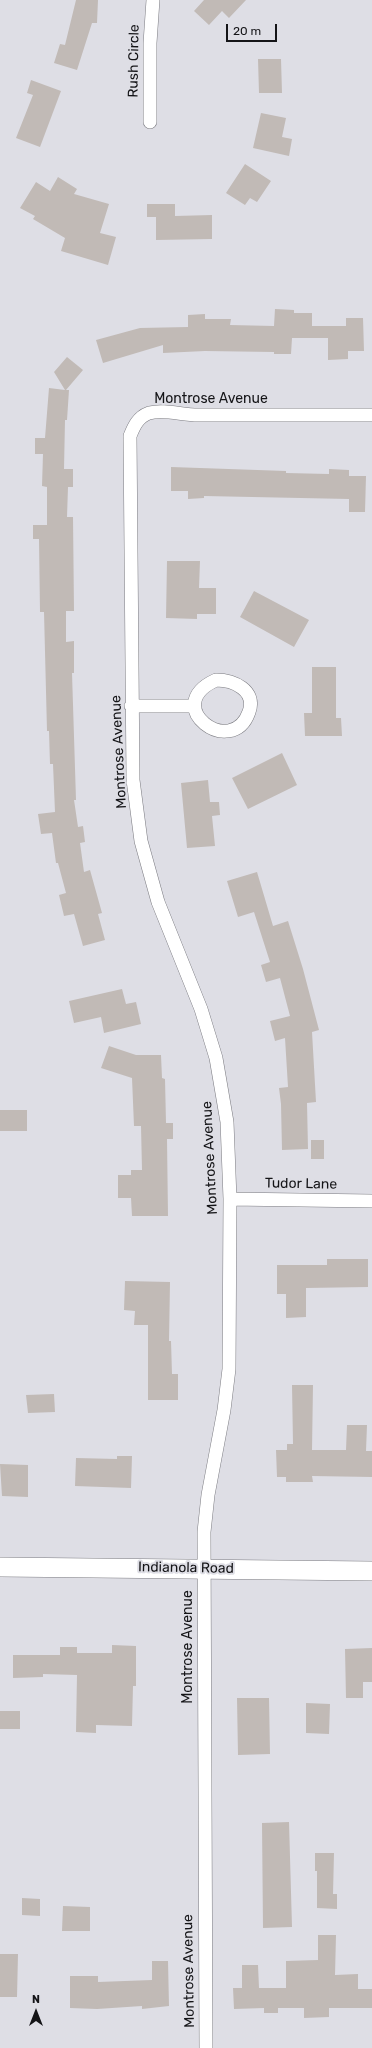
<!DOCTYPE html>
<style>
body{margin:0}
#map{position:relative;width:372px;height:2048px;overflow:hidden;background:#dedee5;font-family:Rubik,sans-serif}
canvas{display:block}
.north{position:absolute;left:16px;top:1992px;width:40px;height:40px;-webkit-text-stroke:3px #dedee5;paint-order:stroke;rotate:0deg;font-size:11px;font-weight:700;line-height:16px;text-align:center;color:#141417}
.north::after{content:'';display:block;margin:auto;width:14px;height:18px;background:#141417;clip-path:polygon(50% 0,100% 100%,50% 72%,0 100%)}
.scale{position:absolute;left:226px;top:24px;width:51px;height:18px;box-sizing:border-box;border:2px solid #141417;border-top:0;padding-left:5px;font-size:12px;line-height:14px;white-space:nowrap;color:#141417;-webkit-text-stroke:3px #dedee5;paint-order:stroke}
</style>
<div id="map">
<canvas width="372" height="2048"></canvas>
<div class="north">N</div>
<div class="scale">20 m</div>
</div>
<script>
const ctx = document.querySelector('canvas').getContext('2d');
ctx.lineJoin = 'round';
function fillPath(path, color) { ctx.fillStyle = color; ctx.fill(path, 'evenodd'); }
function strokePath(path, color, width, dash) { ctx.strokeStyle = color; ctx.lineWidth = width; ctx.lineCap = dash ? 'butt' : 'round'; ctx.setLineDash(dash || []); ctx.stroke(path); }
function label(font, color, halo, rows, align = 'center') {
  ctx.font = font + ' Rubik,sans-serif'; ctx.lineWidth = 4; ctx.setLineDash([]); ctx.textBaseline = 'middle'; ctx.strokeStyle = halo; ctx.fillStyle = color; for (const [text, x, y, turn = 0] of rows) {
    ctx.save(); ctx.translate(x, y); ctx.rotate((+turn || 0) * Math.PI / 180); ctx.textAlign = isNaN(turn) ? turn : align; if (halo) ctx.strokeText(text, 0, 0); ctx.fillText(text, 0, 0); ctx.restore();
  }
}
fillPath(new Path2D(`
 M 76,0 L 98,0 L 97,23 L 92,23 L 77,70 L 54,63 L 60,44 L 65,45 Z
 M 204,0 L 246,0 L 229,18 L 222,11 L 209,25 L 194,11 Z
 M 258,59 L 281,59 L 282,93 L 259,93 Z
 M 31,80 L 61,91 L 40,147 L 16,138 L 33,95 L 27,93 Z
 M 261,113 L 286,118 L 282,137 L 292,139 L 289,156 L 253,148 Z
 M 245,164 L 271,181 L 257,202 L 250,198 L 245,205 L 226,193 Z
 M 58,177 L 77,189 L 74,194 L 109,204 L 100,233 L 116,237 L 108,265 L 61,251 L 65,238 L 33,219 L 35,216 L 20,208 L 36,182 L 50,191 Z
 M 147,204 L 175,204 L 175,216 L 212,215 L 212,239 L 156,240 L 156,217 L 147,217 Z
 M 275,309 L 294,310 L 294,313 L 312,313 L 312,326 L 346,326 L 346,318 L 363,318 L 364,351 L 348,351 L 348,359 L 328,360 L 328,338 L 292,338 L 291,354 L 274,354 L 274,352 L 205,351 L 163,353 L 163,345 L 103,363 L 96,340 L 140,328 L 188,327 L 188,315 L 205,314 L 205,319 L 231,319 L 230,325 L 274,326 Z
 M 67,357 L 83,370 L 66,390 L 69,390 L 67,420 L 65,420 L 64,469 L 73,469 L 73,487 L 68,487 L 67,517 L 73,517 L 74,611 L 66,611 L 66,642 L 74,641 L 74,673 L 72,673 L 76,800 L 74,800 L 78,827 L 83,826 L 85,842 L 80,843 L 84,872 L 90,870 L 102,913 L 98,914 L 105,940 L 83,946 L 74,914 L 64,916 L 59,895 L 66,893 L 58,863 L 56,863 L 52,833 L 41,834 L 38,814 L 55,812 L 53,764 L 50,764 L 49,731 L 47,731 L 44,612 L 40,612 L 39,539 L 33,539 L 33,525 L 47,525 L 47,487 L 42,486 L 43,454 L 35,454 L 35,438 L 45,438 L 49,388 L 65,390 L 54,372 Z
 M 171,467 L 286,471 L 286,473 L 329,474 L 329,469 L 349,470 L 349,476 L 366,476 L 365,512 L 349,512 L 349,499 L 204,496 L 204,498 L 188,499 L 188,491 L 171,491 Z
 M 167,561 L 200,561 L 199,588 L 216,588 L 216,614 L 197,614 L 197,619 L 166,618 Z
 M 254,591 L 309,620 L 294,647 L 240,617 Z
 M 312,667 L 336,667 L 336,718 L 341,718 L 342,736 L 305,736 L 304,713 L 312,713 Z
 M 282,753 L 297,785 L 248,809 L 232,778 Z
 M 208,780 L 210,802 L 219,802 L 220,815 L 212,816 L 215,846 L 187,848 L 181,783 Z
 M 257,872 L 273,926 L 288,921 L 303,969 L 319,1030 L 312,1032 L 316,1102 L 307,1103 L 308,1149 L 282,1150 L 281,1104 L 279,1088 L 288,1087 L 285,1038 L 275,1041 L 270,1021 L 290,1016 L 280,978 L 266,982 L 261,965 L 270,962 L 254,912 L 238,917 L 227,881 Z
 M 122,989 L 126,1004 L 136,1002 L 141,1024 L 104,1033 L 101,1017 L 74,1023 L 69,1001 Z
 M 109,1046 L 136,1055 L 161,1055 L 162,1078 L 165,1079 L 166,1123 L 173,1123 L 173,1139 L 167,1139 L 168,1216 L 132,1216 L 131,1198 L 118,1198 L 118,1175 L 131,1175 L 131,1170 L 142,1170 L 141,1126 L 134,1126 L 132,1078 L 101,1068 Z
 M 0,1110 L 27,1110 L 27,1131 L 0,1131 Z
 M 311,1140 L 324,1140 L 324,1159 L 311,1159 Z
 M 327,1259 L 368,1259 L 368,1287 L 306,1288 L 306,1317 L 286,1318 L 286,1294 L 277,1294 L 277,1265 L 327,1265 Z
 M 125,1281 L 170,1282 L 169,1341 L 171,1341 L 172,1374 L 178,1374 L 178,1400 L 148,1400 L 148,1325 L 134,1325 L 135,1311 L 124,1310 Z
 M 292,1385 L 313,1385 L 312,1450 L 346,1450 L 347,1425 L 367,1425 L 366,1451 L 372,1451 L 372,1477 L 312,1476 L 313,1482 L 286,1482 L 286,1477 L 277,1477 L 276,1450 L 287,1450 L 287,1444 L 293,1444 Z
 M 54,1394 L 55,1412 L 28,1413 L 26,1395 Z
 M 117,1456 L 132,1456 L 131,1488 L 75,1486 L 76,1458 L 117,1459 Z
 M 0,1464 L 28,1465 L 28,1497 L 2,1496 Z
 M 112,1645 L 136,1646 L 136,1686 L 133,1686 L 132,1726 L 96,1725 L 96,1733 L 76,1732 L 77,1675 L 43,1674 L 43,1677 L 13,1678 L 13,1655 L 60,1655 L 60,1647 L 77,1647 L 77,1653 L 112,1653 Z
 M 372,1648 L 372,1682 L 363,1682 L 363,1698 L 346,1698 L 345,1649 Z
 M 237,1698 L 269,1698 L 270,1754 L 238,1755 Z
 M 306,1703 L 330,1704 L 329,1734 L 306,1733 Z
 M 0,1711 L 20,1711 L 20,1729 L 0,1729 Z
 M 289,1822 L 292,1927 L 263,1928 L 262,1823 Z
 M 315,1853 L 334,1853 L 333,1894 L 337,1894 L 337,1909 L 317,1908 L 317,1871 L 315,1871 Z
 M 22,1898 L 40,1899 L 40,1916 L 22,1915 Z
 M 63,1906 L 90,1907 L 90,1931 L 62,1931 Z
 M 318,1935 L 336,1935 L 335,1975 L 358,1974 L 358,1989 L 372,1989 L 372,2008 L 329,2008 L 329,2017 L 304,2018 L 304,2008 L 278,2008 L 278,2013 L 264,2013 L 264,2008 L 234,2009 L 233,1988 L 242,1988 L 242,1965 L 258,1965 L 259,1988 L 286,1988 L 286,1961 L 318,1960 Z
 M 0,1954 L 18,1954 L 17,1997 L 0,1997 Z
 M 152,1961 L 168,1961 L 169,2006 L 142,2009 L 142,2006 L 97,2009 L 70,2008 L 70,1976 L 98,1976 L 98,1982 L 152,1980 Z`), '#c1bab6');
const street = new Path2D(`
 M 150,122 L 150,43 L 153,0
 M 216,680 C 233,680 257,690 249,712 C 232,760 159,706 216,680 Z
 M 131,706 L 194,706
 M 230,1199 L 372,1201
 M 206,2048 L 204,1532 L 208,1495 L 224,1410 L 229,1369 L 230,1199 L 227,1122 L 216,1058 L 201,1009 L 158,902 L 141,841 L 133,780 L 130,436 C 134,426 138,417 149,413 C 164,409 182,415 198,415 C 256,415 314,415 372,415`);
const secondary = new Path2D(`
 M 0,1567 L 372,1571`);
strokePath(street, '#7b7b81', 14);
strokePath(secondary, '#7b7b81', 20);
strokePath(street, '#fff', 13);
strokePath(secondary, '#fff', 19);
label('14px', '#141417', '#dedee5', [
 ["Rush Circle",134,61,-89],
 ["Montrose Avenue",211,399],
 ["Montrose Avenue",119,752,-93],
 ["Montrose Avenue",210,1158,-93],
 ["Tudor Lane",301,1184,1],
 ["Indianola Road",186,1568,1],
 ["Montrose Avenue",188,1647,-90],
 ["Montrose Avenue",189,1971,-91]
]);
</script>
